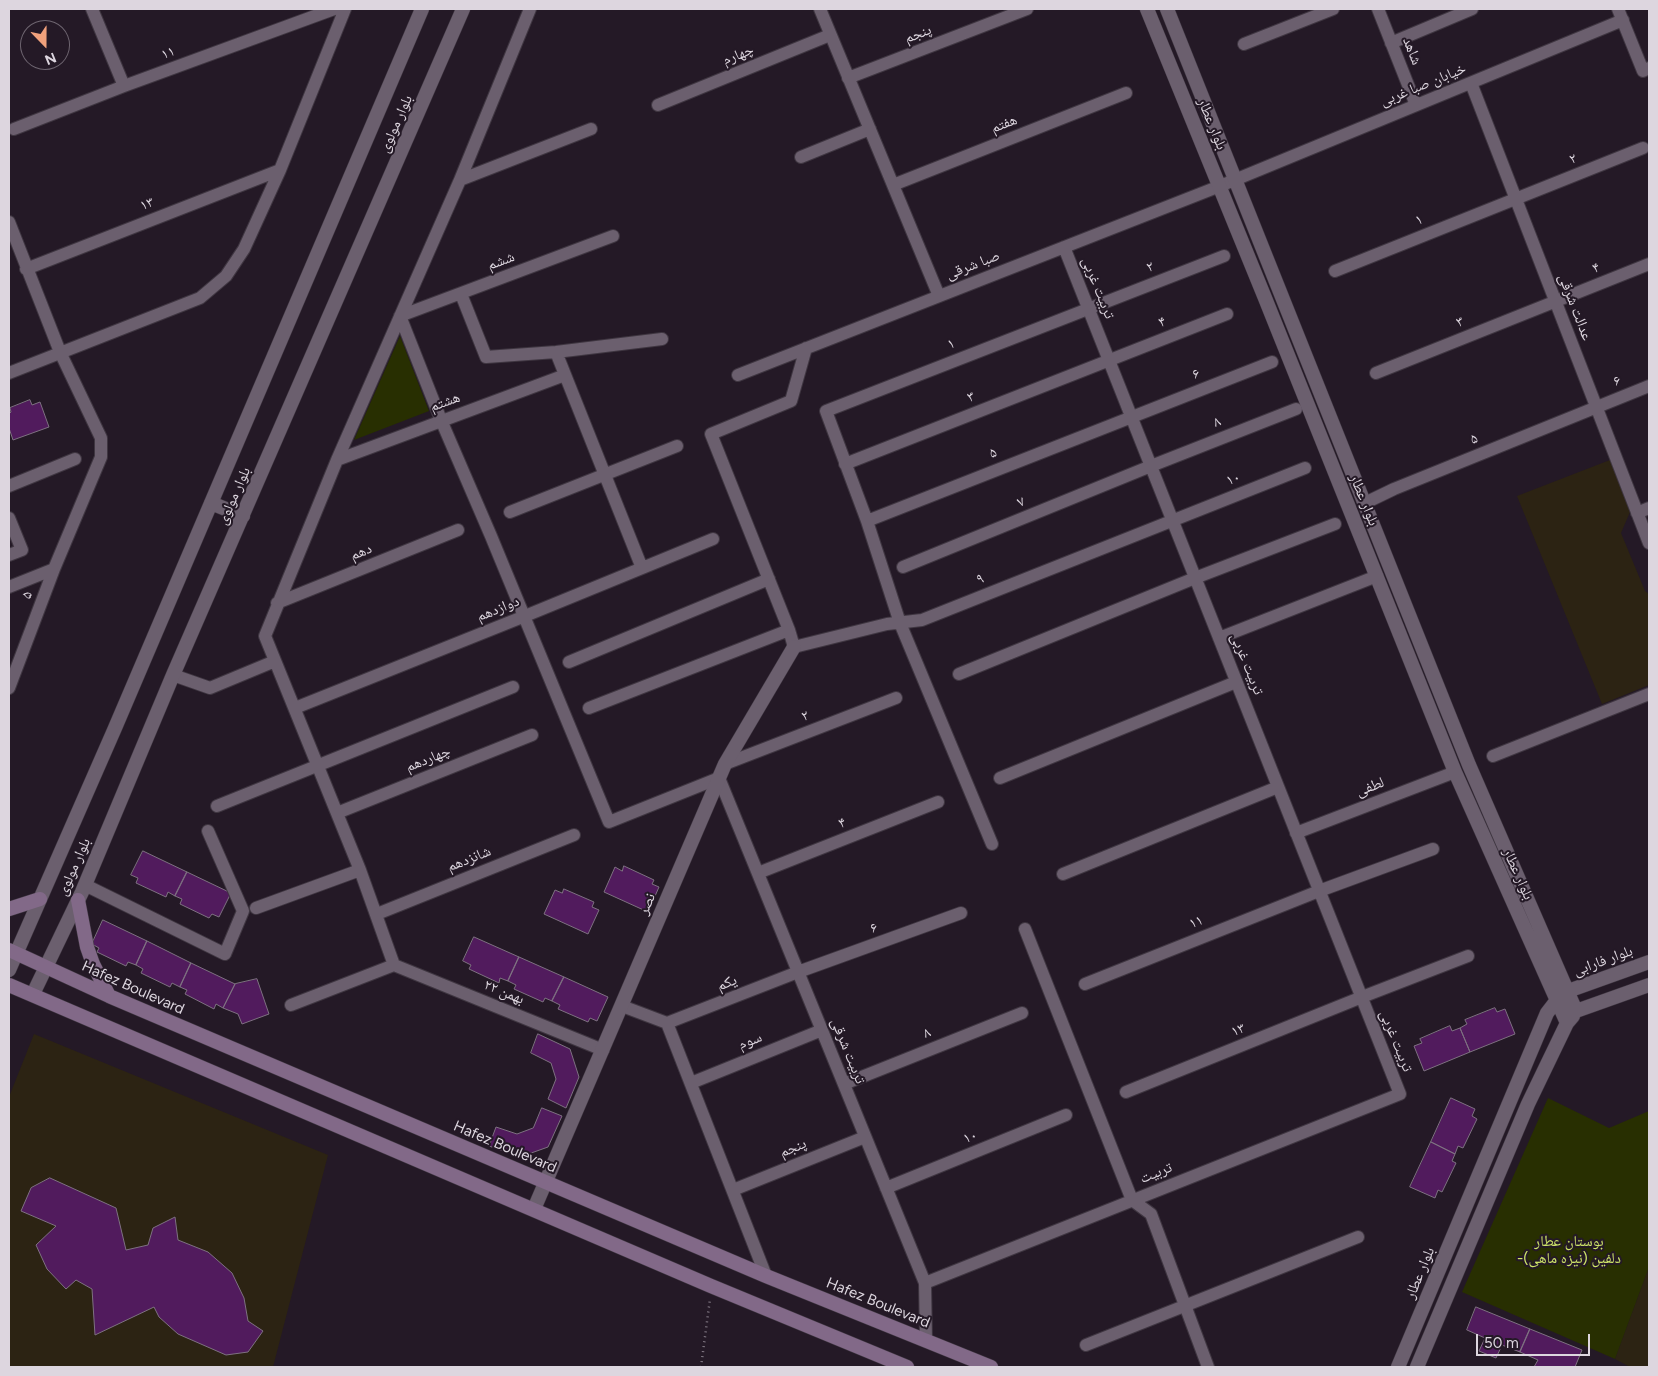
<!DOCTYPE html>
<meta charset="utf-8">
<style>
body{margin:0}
#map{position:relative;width:1658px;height:1376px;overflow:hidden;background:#241926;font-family:Figtree,sans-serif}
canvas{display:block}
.frame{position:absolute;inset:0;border:10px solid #ddd6df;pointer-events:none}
.north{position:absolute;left:20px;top:20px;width:50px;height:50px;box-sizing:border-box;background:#241926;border:1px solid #6e6570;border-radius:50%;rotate:158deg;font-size:14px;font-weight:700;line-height:20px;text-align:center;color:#ddd6df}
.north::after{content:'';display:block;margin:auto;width:18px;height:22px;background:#f1a17c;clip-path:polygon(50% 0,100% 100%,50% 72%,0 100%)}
.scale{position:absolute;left:1476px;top:1334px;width:114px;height:22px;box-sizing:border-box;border:2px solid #ddd6df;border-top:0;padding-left:6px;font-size:15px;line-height:18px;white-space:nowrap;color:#ddd6df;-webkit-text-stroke:4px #241926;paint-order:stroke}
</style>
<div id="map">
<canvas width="1658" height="1376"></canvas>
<div class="frame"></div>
<div class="north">N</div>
<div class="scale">50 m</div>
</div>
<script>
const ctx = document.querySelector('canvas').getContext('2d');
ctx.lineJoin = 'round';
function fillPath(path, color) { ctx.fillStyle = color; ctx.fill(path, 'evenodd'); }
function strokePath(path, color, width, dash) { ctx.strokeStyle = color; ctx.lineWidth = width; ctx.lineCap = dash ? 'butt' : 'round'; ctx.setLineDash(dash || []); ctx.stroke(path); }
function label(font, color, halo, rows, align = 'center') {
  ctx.font = font + ' Figtree,"Noto Naskh Arabic",sans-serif'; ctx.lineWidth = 4; ctx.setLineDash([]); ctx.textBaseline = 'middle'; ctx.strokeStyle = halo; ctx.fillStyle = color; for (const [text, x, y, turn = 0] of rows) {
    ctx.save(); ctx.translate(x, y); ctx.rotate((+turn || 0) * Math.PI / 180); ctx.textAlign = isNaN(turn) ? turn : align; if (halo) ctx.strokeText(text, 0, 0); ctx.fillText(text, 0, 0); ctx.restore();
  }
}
fillPath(new Path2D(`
 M 1610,460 L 1630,512 L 1621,533 L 1645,591 L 1649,594 L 1649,685 L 1602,704 L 1517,496 Z
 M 34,1034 L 328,1155 L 273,1367 L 9,1367 L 9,1097 Z
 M 1649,1267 L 1649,1367 L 1630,1367 L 1615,1359 Z`), '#2c2313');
fillPath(new Path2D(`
 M 400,336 L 429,411 L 354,440 Z
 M 1548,1098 L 1609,1128 L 1649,1111 L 1649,1267 L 1615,1359 L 1462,1292 Z`), '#282f01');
const building = new Path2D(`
 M 30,400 L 32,405 L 40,402 L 49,427 L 13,440 L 9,428 L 9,414 L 11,412 L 10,408 Z
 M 143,851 L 187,872 L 175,896 L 168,892 L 166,897 L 136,883 L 138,878 L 131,875 Z
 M 624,866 L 654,880 L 652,884 L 659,887 L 648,912 L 604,892 L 615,867 L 622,871 Z
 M 187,872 L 231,893 L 219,917 L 212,914 L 209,918 L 180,904 L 182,899 L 175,896 Z
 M 564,889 L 594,902 L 592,907 L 599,910 L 588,934 L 544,914 L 555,890 L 562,893 Z
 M 103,920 L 147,941 L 136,965 L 128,962 L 126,966 L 97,952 L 99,948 L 92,944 Z
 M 474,937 L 519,957 L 508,981 L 500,978 L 499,983 L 469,969 L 471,965 L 463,961 Z
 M 147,941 L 191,963 L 180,987 L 172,983 L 170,987 L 141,973 L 143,969 L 136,965 Z
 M 519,957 L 564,977 L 552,1001 L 545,998 L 543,1002 L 514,989 L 516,985 L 508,981 Z
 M 191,963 L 235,984 L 223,1008 L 216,1004 L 214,1009 L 185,994 L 187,990 L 180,987 Z
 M 564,977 L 608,997 L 597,1021 L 590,1018 L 588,1022 L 558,1009 L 560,1005 L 552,1001 Z
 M 257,979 L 269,1014 L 242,1024 L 238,1014 L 223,1008 L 235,984 Z
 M 1495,1008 L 1497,1012 L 1505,1009 L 1515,1034 L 1470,1052 L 1460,1028 L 1467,1024 L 1465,1020 Z
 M 1450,1026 L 1452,1031 L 1460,1028 L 1470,1052 L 1424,1071 L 1414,1046 L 1422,1043 L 1420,1039 Z
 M 538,1034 L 570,1049 L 579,1077 L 566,1108 L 548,1099 L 556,1079 L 551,1063 L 531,1053 Z
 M 1451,1098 L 1475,1109 L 1472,1116 L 1477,1119 L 1463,1148 L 1458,1146 L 1455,1154 L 1431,1142 Z
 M 542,1108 L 562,1116 L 548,1147 L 520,1157 L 489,1146 L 496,1127 L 517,1134 L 533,1128 Z
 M 1431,1142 L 1455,1154 L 1452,1161 L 1456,1163 L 1442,1192 L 1438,1190 L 1435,1198 L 1410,1187 Z
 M 50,1178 L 116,1208 L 126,1250 L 148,1245 L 153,1228 L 175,1217 L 178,1240 L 208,1252 L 232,1273 L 244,1298 L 248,1321 L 263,1331 L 248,1352 L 226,1355 L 178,1334 L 159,1317 L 154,1307 L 95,1335 L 92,1289 L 76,1280 L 66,1289 L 47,1269 L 36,1245 L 56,1226 L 21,1211 L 31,1188 Z
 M 1476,1307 L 1530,1329 L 1520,1352 L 1502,1345 L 1496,1358 L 1479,1351 L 1485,1338 L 1467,1330 Z
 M 1530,1329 L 1582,1350 L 1575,1367 L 1534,1367 L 1538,1360 L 1520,1352 Z`);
fillPath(building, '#511b5d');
strokePath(building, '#7e7181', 1);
const minor = new Path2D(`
 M 92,9 L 124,86
 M 820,9 L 939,296
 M 1378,9 L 1416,105
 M 1618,9 L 1643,71 L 1649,68
 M 1391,43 L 1472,9
 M 1244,44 L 1333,9
 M 848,78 L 1027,9
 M 1471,83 L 1649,543
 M 658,105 L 830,35
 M 14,129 L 124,86 L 334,9
 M 801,157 L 870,129
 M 460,180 L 591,129
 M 893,185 L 1126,93
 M 9,222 L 60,352 L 101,438 L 101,457 L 54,569 L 9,688
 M 613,236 L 400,316 L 441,420 L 491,536 L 609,822 L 719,778 L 925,1283 L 926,1340
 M 26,269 L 280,170
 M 1335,271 L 1643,148
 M 461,294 L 486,357 L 556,352 L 662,339
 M 806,348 L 791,401 L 711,434 L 789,630 L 794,647 L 887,624 L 922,620 L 1305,468
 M 556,352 L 642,568
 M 9,373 L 200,298 L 226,276 L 244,249 L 280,170 L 345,9
 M 1376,373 L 1649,264
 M 738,375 L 1220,186 L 1623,20
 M 337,460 L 565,375
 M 845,464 L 1227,314
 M 9,486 L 75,459
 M 1365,503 L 1394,489 L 1649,386
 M 510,512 L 677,446
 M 1637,513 L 1649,508
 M 9,518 L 22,550 L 9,555
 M 867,521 L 1272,362
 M 903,567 L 1151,466 L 1296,409
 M 9,587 L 54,569
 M 277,603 L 458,530
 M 1219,638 L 1377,576
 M 569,662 L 769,579
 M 959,674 L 1195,578 L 1335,524
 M 173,675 L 210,688 L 275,661
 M 295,708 L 525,616 L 713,539
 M 589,708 L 789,630
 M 1493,756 L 1649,694
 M 725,764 L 896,698
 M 1000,778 L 1236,682
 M 217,806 L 513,687
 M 337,813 L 532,735
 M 1296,833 L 1455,772
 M 992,844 L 900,623 L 867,521 L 826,411 L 1224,256
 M 758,873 L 938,802
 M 1063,874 L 1278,787
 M 85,885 L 225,954 L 243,911 L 208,831
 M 256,908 L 360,870
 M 377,914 L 574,835
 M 1025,929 L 1132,1200 L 1151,1214 L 1208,1367
 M 394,965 L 360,870 L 265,636 L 337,460 L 460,180 L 530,9
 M 394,965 L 603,1050
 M 1085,984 L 1319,891 L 1433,849
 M 291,1005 L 394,965
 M 622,1006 L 667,1023 L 766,1276
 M 667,1023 L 798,972 L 961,913
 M 691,1083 L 822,1030
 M 844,1084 L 1022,1013
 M 1126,1092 L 1362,997 L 1468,956
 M 886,1188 L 1066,1115
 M 733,1190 L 865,1137
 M 925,1283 L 1400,1094 L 1064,247
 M 1086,1345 L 1358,1237`);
const tertiary = new Path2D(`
 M 1147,9 L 1265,298 L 1455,772 L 1567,1023
 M 1167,9 L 1469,765 L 1576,1011
 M 211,503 L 243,516
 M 9,970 L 115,728 L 422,9
 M 33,994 L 82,892 L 173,675 L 463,9
 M 1576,1011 L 1649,985
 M 534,1209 L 725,764 L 794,647
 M 1398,1367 L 1547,1013 L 1557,1000 L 1568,991 L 1649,962
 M 1417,1367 L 1528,1104 L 1567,1023 L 1573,1016`);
const secondary = new Path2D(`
 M 78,900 L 87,947 L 93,964 L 109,996
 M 9,909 L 40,899
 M 9,950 L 109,996 L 766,1276 L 991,1367
 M 9,985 L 711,1286 L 907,1367`);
strokePath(minor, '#3f3641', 14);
strokePath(tertiary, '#3f3641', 15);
strokePath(secondary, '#3f3641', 15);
strokePath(new Path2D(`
 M 701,1367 L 710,1299`), '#867d88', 2.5, [1, 4]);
strokePath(minor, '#6b5f6e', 12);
strokePath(tertiary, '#6b5f6e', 14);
strokePath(secondary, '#826988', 14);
label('15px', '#ddd6df', '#241926', [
 ["پنجم",918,34,-21],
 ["شاهد",1412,51,68],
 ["۱۱",168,53,-20],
 ["چهارم",738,55,-22],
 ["خیابان صبا غربی",1423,85,-22],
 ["بلوار مولوی",396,124,-66],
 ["هفتم",1004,124,-22],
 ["بلوار عطار",1212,124,68],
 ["۲",1573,159,-22],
 ["۱۳",147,204,-21],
 ["۱",1419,220,-22],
 ["ششم",501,261,-21],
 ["صبا شرقی",973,265,-21],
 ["۲",1150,267,-21],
 ["۴",1596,268,-22],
 ["تربیت غربی",1098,288,68],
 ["عدالت شرقی",1575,307,69],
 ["۴",1162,322,-21],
 ["۳",1460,322,-22],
 ["۱",951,344,-21],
 ["۶",1196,374,-21],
 ["۶",1617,381,-21],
 ["۳",971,397,-22],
 ["هشتم",445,402,-20],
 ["۸",1217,422,-21],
 ["۵",1474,439,-22],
 ["۵",993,453,-22],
 ["۱۰",1233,479,-22],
 ["بلوار مولوی",234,496,-66],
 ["بلوار عطار",1364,500,68],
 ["۷",1021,502,-22],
 ["دهم",361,552,-22],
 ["۹",980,579,-21],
 ["۵",27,595,-69],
 ["دوازدهم",498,609,-22],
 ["تربیت غربی",1247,664,68],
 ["۲",805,716,-21],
 ["چهاردهم",428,759,-22],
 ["لطفی",1370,787,-21],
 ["۴",842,823,-21],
 ["شانزدهم",469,859,-22],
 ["بلوار مولوی",74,867,-66],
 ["بلوار عطار",1518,874,66],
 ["نصر",647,904,-67],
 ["۱۱",1196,922,-22],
 ["۶",874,928,-20],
 ["بلوار فارابی",1603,961,-20],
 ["یکم",727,983,-21],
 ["Hafez Boulevard",133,988,24],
 ["۲۲ بهمن",504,992,22],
 ["۱۳",1238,1030,-22],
 ["۸",927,1033,-22],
 ["سوم",750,1041,-22],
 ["تربیت غربی",1396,1041,68],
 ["تربیت شرقی",848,1051,68],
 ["۱۰",970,1137,-22],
 ["Hafez Boulevard",505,1147,23],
 ["پنجم",793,1148,-22],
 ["تربیت",1156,1173,-22],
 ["بلوار عطار",1420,1273,-67],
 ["Hafez Boulevard",878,1303,22]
]);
label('15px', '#cee469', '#241926', [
 ["بوستان عطار",1569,1242],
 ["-دلفین (نیزه ماهی)",1569,1259]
]);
</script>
